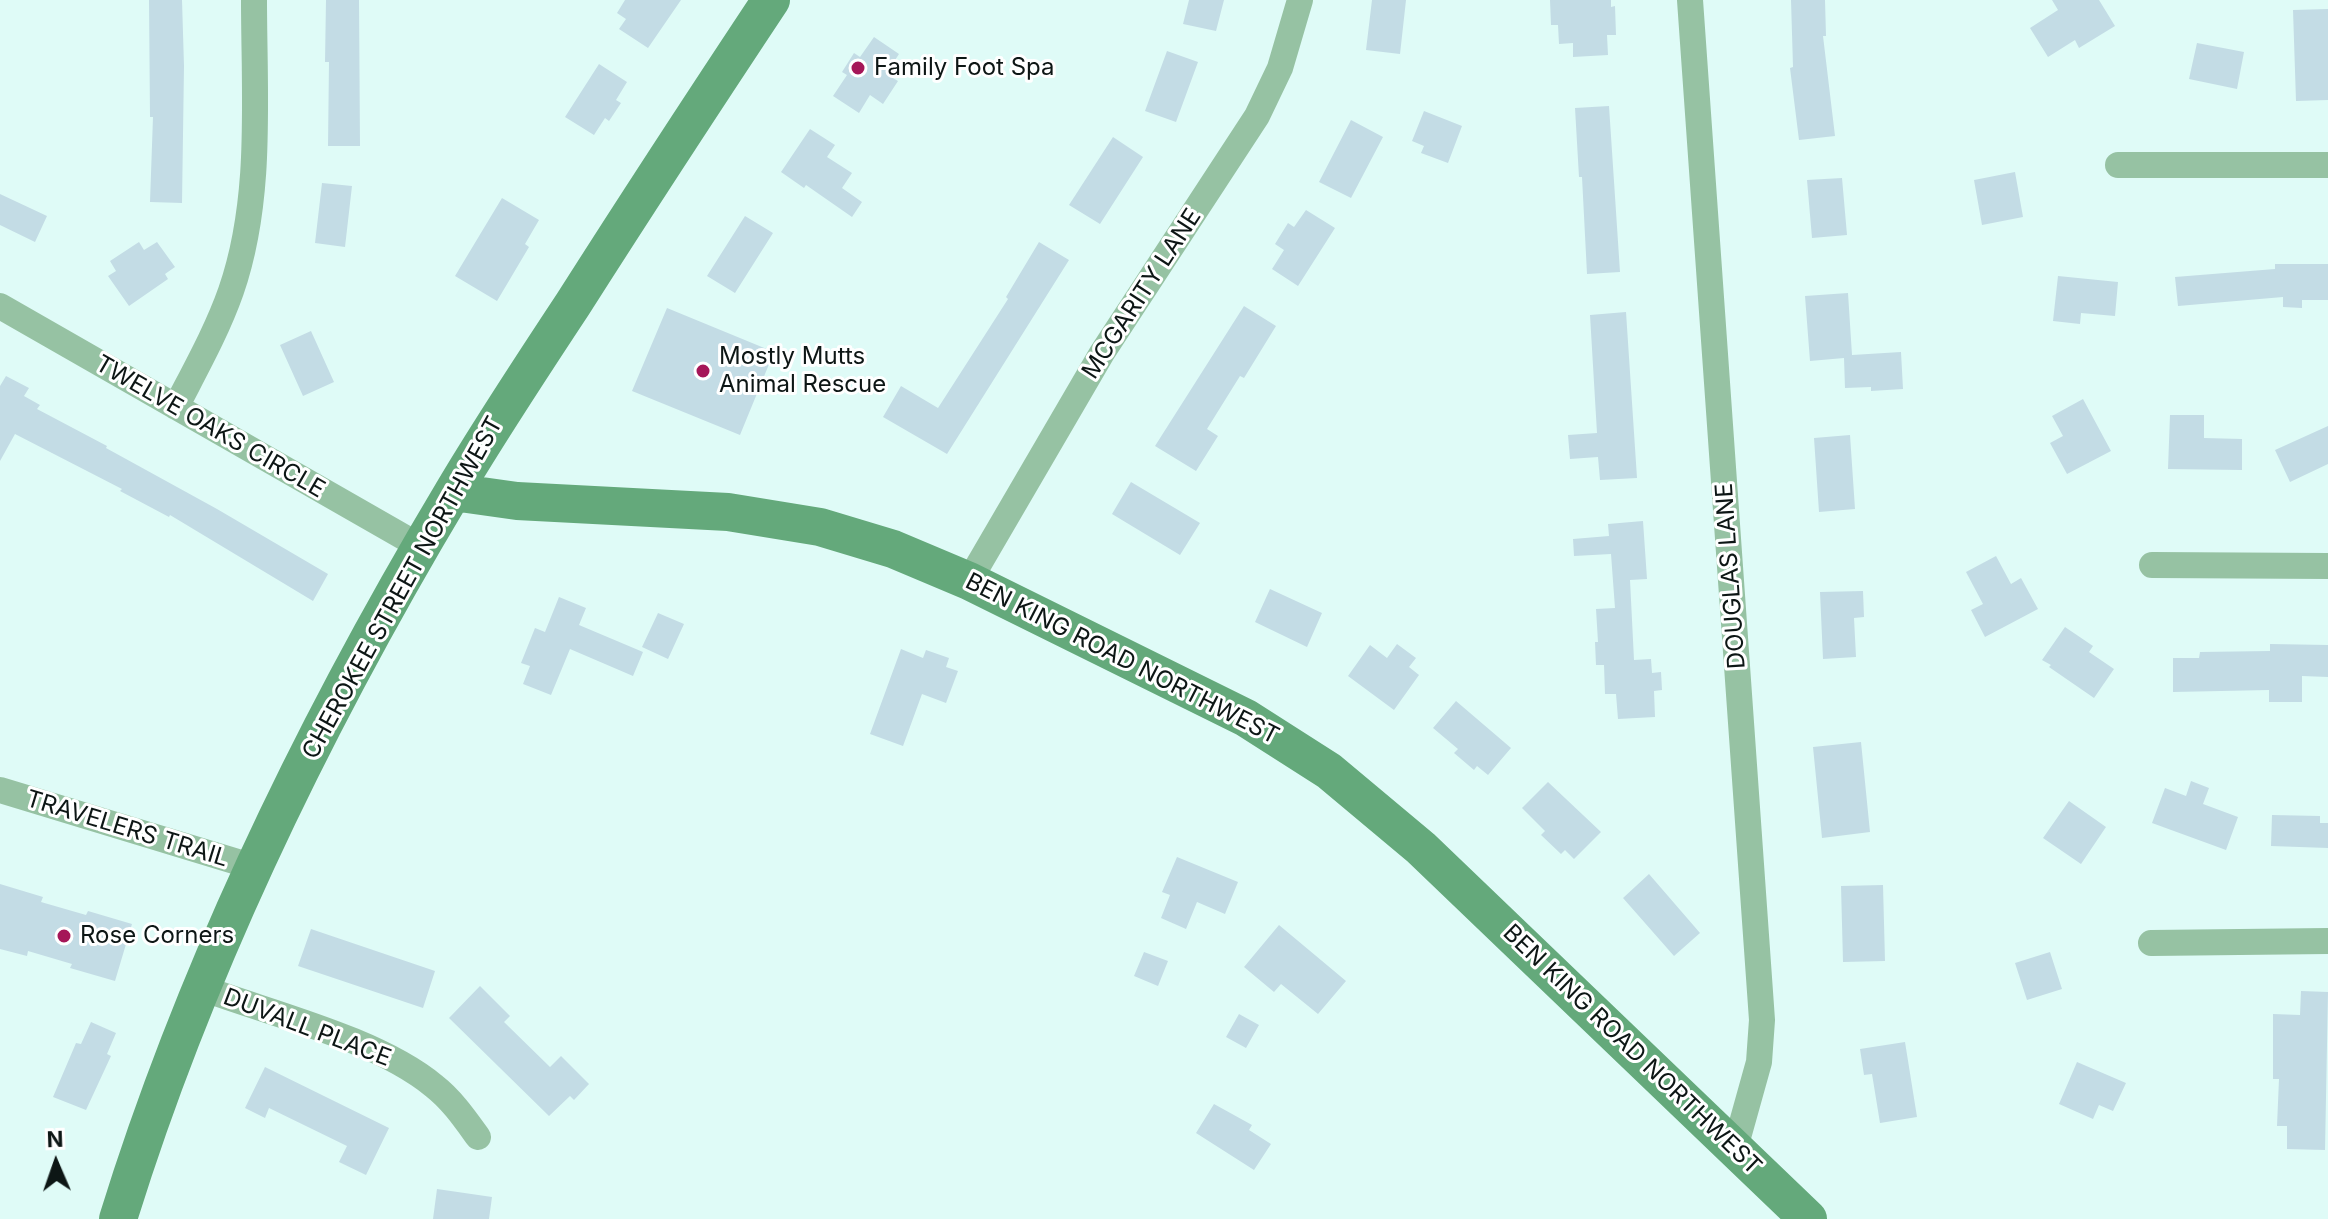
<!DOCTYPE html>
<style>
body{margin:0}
#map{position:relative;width:2328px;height:1219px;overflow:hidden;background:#dffbf7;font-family:Inter,sans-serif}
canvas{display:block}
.north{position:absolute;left:16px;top:1123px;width:80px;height:80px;-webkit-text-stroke:6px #fff;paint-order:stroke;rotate:358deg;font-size:22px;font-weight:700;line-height:32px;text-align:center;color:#0d1615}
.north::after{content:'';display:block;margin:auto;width:28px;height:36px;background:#0d1615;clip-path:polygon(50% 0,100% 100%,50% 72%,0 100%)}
</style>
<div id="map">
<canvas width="2328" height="1219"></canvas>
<div class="north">N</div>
</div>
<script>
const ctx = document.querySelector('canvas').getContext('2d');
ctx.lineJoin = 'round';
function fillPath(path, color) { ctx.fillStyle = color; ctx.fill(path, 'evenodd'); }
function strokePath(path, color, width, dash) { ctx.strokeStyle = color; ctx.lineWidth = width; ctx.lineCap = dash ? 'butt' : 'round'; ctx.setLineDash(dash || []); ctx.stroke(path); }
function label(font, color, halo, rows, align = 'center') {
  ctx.font = font + ' Inter,sans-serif'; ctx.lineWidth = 6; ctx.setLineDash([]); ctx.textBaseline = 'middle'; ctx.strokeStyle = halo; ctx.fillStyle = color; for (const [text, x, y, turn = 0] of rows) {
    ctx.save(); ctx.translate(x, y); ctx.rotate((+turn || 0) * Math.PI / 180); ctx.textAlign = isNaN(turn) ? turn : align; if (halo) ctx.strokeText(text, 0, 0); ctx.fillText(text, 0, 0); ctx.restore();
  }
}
fillPath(new Path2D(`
 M 149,0 L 182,0 L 184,66 L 182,203 L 150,202 L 153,117 L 150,117 Z
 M 326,0 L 359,0 L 360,146 L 328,146 L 329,62 L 325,62 Z
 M 625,0 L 681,0 L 648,48 L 619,29 L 626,19 L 617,13 Z
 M 1189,0 L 1224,0 L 1216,31 L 1183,24 Z
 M 1372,0 L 1406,0 L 1400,54 L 1366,50 Z
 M 1550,0 L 1611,0 L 1611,7 L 1615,6 L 1616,35 L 1607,35 L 1608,55 L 1573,57 L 1573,43 L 1559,44 L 1558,25 L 1551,25 Z
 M 1791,0 L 1825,0 L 1826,36 L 1823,36 L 1835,136 L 1799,140 L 1790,68 L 1793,67 Z
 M 2052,0 L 2099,0 L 2115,26 L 2079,48 L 2075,40 L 2048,57 L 2030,28 L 2058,10 Z
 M 2328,9 L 2328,100 L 2296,101 L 2293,10 Z
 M 874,37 L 899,54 L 886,74 L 898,81 L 883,104 L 870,95 L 859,113 L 833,96 L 847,75 L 842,72 L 854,53 L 860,57 Z
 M 2197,43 L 2244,52 L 2237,89 L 2189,79 Z
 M 1167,51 L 1198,62 L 1176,122 L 1145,111 Z
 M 599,64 L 627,82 L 616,100 L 621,103 L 609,121 L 605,118 L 594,135 L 565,117 Z
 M 1609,106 L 1620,272 L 1587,274 L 1582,177 L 1579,177 L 1575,108 Z
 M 1424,111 L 1462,126 L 1448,163 L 1421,153 L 1424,146 L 1412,141 Z
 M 1351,120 L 1383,137 L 1351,198 L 1319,182 Z
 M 810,129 L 835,145 L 827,157 L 852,173 L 842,188 L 862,202 L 852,217 L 806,185 L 804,188 L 781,172 Z
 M 1113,137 L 1143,157 L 1100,224 L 1069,205 Z
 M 2015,172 L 2023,217 L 1982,225 L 1974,180 Z
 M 1842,178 L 1847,235 L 1812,238 L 1807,180 Z
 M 322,183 L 352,186 L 345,247 L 315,243 Z
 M 0,194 L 47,216 L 35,242 L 0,225 Z
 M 502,198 L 539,220 L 525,244 L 529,247 L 497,301 L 455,276 Z
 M 1306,210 L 1335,228 L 1298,286 L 1272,269 L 1284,250 L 1275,244 L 1288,223 L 1294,227 Z
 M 745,216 L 773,233 L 735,293 L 707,276 Z
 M 139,242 L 144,250 L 157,242 L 175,267 L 165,274 L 168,279 L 129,306 L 108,276 L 116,271 L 110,261 Z
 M 1039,242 L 1069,260 L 947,454 L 883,417 L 901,386 L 938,408 L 1008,299 L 1006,297 Z
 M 2275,264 L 2328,264 L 2328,300 L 2302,300 L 2302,308 L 2283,307 L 2283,297 L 2178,306 L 2175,277 L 2275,269 Z
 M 2058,276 L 2118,282 L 2115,316 L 2081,313 L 2080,324 L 2053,321 Z
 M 1848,293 L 1852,355 L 1901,352 L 1903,389 L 1871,391 L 1871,387 L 1845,388 L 1844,358 L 1810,361 L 1805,296 Z
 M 1244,306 L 1276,326 L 1244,378 L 1240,376 L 1207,429 L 1218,436 L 1196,471 L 1155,446 Z
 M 667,308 L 774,352 L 740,435 L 632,391 Z
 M 1626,312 L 1637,478 L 1600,480 L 1598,457 L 1570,459 L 1568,435 L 1597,433 L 1590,315 Z
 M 311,331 L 334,382 L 303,396 L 280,345 Z
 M 6,376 L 29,388 L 24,396 L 40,405 L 37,409 L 107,446 L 106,448 L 217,509 L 328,574 L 313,601 L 170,515 L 169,517 L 120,491 L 122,489 L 15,434 L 0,461 L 0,386 Z
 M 2083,399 L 2111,451 L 2067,474 L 2050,443 L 2063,436 L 2052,416 Z
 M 2170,415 L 2204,415 L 2204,438 L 2242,439 L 2242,470 L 2168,469 Z
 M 2328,426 L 2328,464 L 2290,482 L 2275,450 Z
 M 1850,435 L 1855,509 L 1819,512 L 1814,438 Z
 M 1131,482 L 1200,523 L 1180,555 L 1112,514 Z
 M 1643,521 L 1647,579 L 1630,580 L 1634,660 L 1651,659 L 1652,673 L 1661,672 L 1662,690 L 1654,691 L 1655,717 L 1618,719 L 1616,694 L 1605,694 L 1604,665 L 1596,665 L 1595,642 L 1598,642 L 1596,609 L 1615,608 L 1611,554 L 1574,556 L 1573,539 L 1609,536 L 1608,524 Z
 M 1996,556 L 2011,584 L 2021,578 L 2038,609 L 1985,637 L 1971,610 L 1983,604 L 1966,572 Z
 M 1270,589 L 1322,613 L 1307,647 L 1255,622 Z
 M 1863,591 L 1864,617 L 1854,618 L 1856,657 L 1823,659 L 1820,592 Z
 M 559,597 L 586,608 L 579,625 L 643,652 L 633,676 L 570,649 L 551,695 L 523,684 L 530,666 L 521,663 L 535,628 L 545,632 Z
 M 658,613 L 684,624 L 668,659 L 642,647 Z
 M 2065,627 L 2093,646 L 2089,652 L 2114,669 L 2094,698 L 2049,667 L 2051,665 L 2042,660 Z
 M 1397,644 L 1416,658 L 1409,667 L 1419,675 L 1394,710 L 1348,676 L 1370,645 L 1387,658 Z
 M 2270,644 L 2328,645 L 2328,677 L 2302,676 L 2302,702 L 2269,702 L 2269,690 L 2173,692 L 2173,658 L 2199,658 L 2200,652 L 2270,651 Z
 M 901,649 L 923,658 L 926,650 L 949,658 L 946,667 L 958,671 L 946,703 L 922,694 L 903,746 L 870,734 Z
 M 1456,701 L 1511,748 L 1488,775 L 1477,766 L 1474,770 L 1454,753 L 1458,749 L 1433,728 Z
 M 1861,742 L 1870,832 L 1822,838 L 1813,747 Z
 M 2191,781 L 2209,788 L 2203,804 L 2238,817 L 2226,850 L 2152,823 L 2165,788 L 2186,796 Z
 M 1548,782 L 1601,832 L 1574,859 L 1565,850 L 1561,854 L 1541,835 L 1545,831 L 1522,808 Z
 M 2069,801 L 2106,827 L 2081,864 L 2043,838 Z
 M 2272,815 L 2320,816 L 2320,823 L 2328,823 L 2328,848 L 2271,846 Z
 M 1177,857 L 1238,882 L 1225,914 L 1197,902 L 1186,929 L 1161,918 L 1170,895 L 1162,892 Z
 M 1649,874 L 1700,933 L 1674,956 L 1623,898 Z
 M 0,884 L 43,897 L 41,902 L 86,915 L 88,911 L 132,924 L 115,981 L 70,968 L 72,964 L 28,951 L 27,956 L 0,949 Z
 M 1883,885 L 1885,961 L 1843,962 L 1841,886 Z
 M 1279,925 L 1346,981 L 1318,1014 L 1281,984 L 1274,992 L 1244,967 Z
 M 311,929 L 435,971 L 423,1008 L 298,966 Z
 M 1144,952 L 1168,961 L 1158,986 L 1134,976 Z
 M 2050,952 L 2062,989 L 2027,1000 L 2015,963 Z
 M 480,986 L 510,1016 L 504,1022 L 550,1067 L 561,1056 L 589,1084 L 574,1100 L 570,1096 L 549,1116 L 449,1018 Z
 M 2301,991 L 2328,992 L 2325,1150 L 2287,1149 L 2287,1126 L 2277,1126 L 2279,1079 L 2273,1079 L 2273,1014 L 2300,1015 Z
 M 1239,1014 L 1259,1025 L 1246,1048 L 1226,1037 Z
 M 91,1022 L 116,1033 L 107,1054 L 111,1056 L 86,1110 L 53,1097 L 76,1043 L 81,1044 Z
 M 1905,1042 L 1917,1117 L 1880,1123 L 1872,1074 L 1864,1075 L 1860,1049 Z
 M 2077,1062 L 2126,1083 L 2113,1111 L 2099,1105 L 2093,1119 L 2059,1104 Z
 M 265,1067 L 389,1128 L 366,1175 L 339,1162 L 347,1146 L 269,1108 L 265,1118 L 245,1108 Z
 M 1214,1104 L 1252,1125 L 1249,1130 L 1271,1144 L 1254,1170 L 1196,1133 Z
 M 437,1189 L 492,1197 L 489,1219 L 433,1219 Z`), '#c3dce5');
strokePath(new Path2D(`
 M 1690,0 L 1762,1020 L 1759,1062 L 1735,1148
 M 2118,165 L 2328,165
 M 0,306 L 421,547
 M 176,407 C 195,370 217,331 231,291 C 263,199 254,96 254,0
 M 2152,565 L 2328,566
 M 969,581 L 1102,353 L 1257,116 L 1280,68 L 1300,0
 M 0,790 L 254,867
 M 2151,943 L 2328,941
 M 202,988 C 272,1014 377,1039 434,1086 C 452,1100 465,1119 478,1137`), '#96c2a3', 26);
strokePath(new Path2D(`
 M 453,492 L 517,501 L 728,512 L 820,527 L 893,549 L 969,581 L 1246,718 L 1329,771 L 1421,848 L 1808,1219
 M 118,1219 C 197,964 316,721 453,492 C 491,428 532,366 573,304 C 638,202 704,101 771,0`), '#64a97b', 38);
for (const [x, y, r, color] of [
 [858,68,8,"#a51658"],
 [703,371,8,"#a51658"],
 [64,936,8,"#a51658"]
]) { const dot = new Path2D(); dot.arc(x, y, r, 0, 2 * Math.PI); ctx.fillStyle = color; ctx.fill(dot); strokePath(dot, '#fff', 3); }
label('24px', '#0d1615', '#fff', [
 ["Family Foot Spa",874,68],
 ["Mostly Mutts",719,357],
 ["Animal Rescue",719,385],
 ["Rose Corners",80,936]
], 'left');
label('24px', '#0d1615', '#fff', [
 ["MCGARITY LANE",1142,294,-57],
 ["TWELVE OAKS CIRCLE",210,427,30],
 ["DOUGLAS LANE",1731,576,-94],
 ["CHEROKEE STREET NORTHWEST",403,588,-61],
 ["BEN KING ROAD NORTHWEST",1122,659,27],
 ["TRAVELERS TRAIL",127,829,17],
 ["DUVALL PLACE",307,1028,21],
 ["BEN KING ROAD NORTHWEST",1632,1050,44]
]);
</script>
